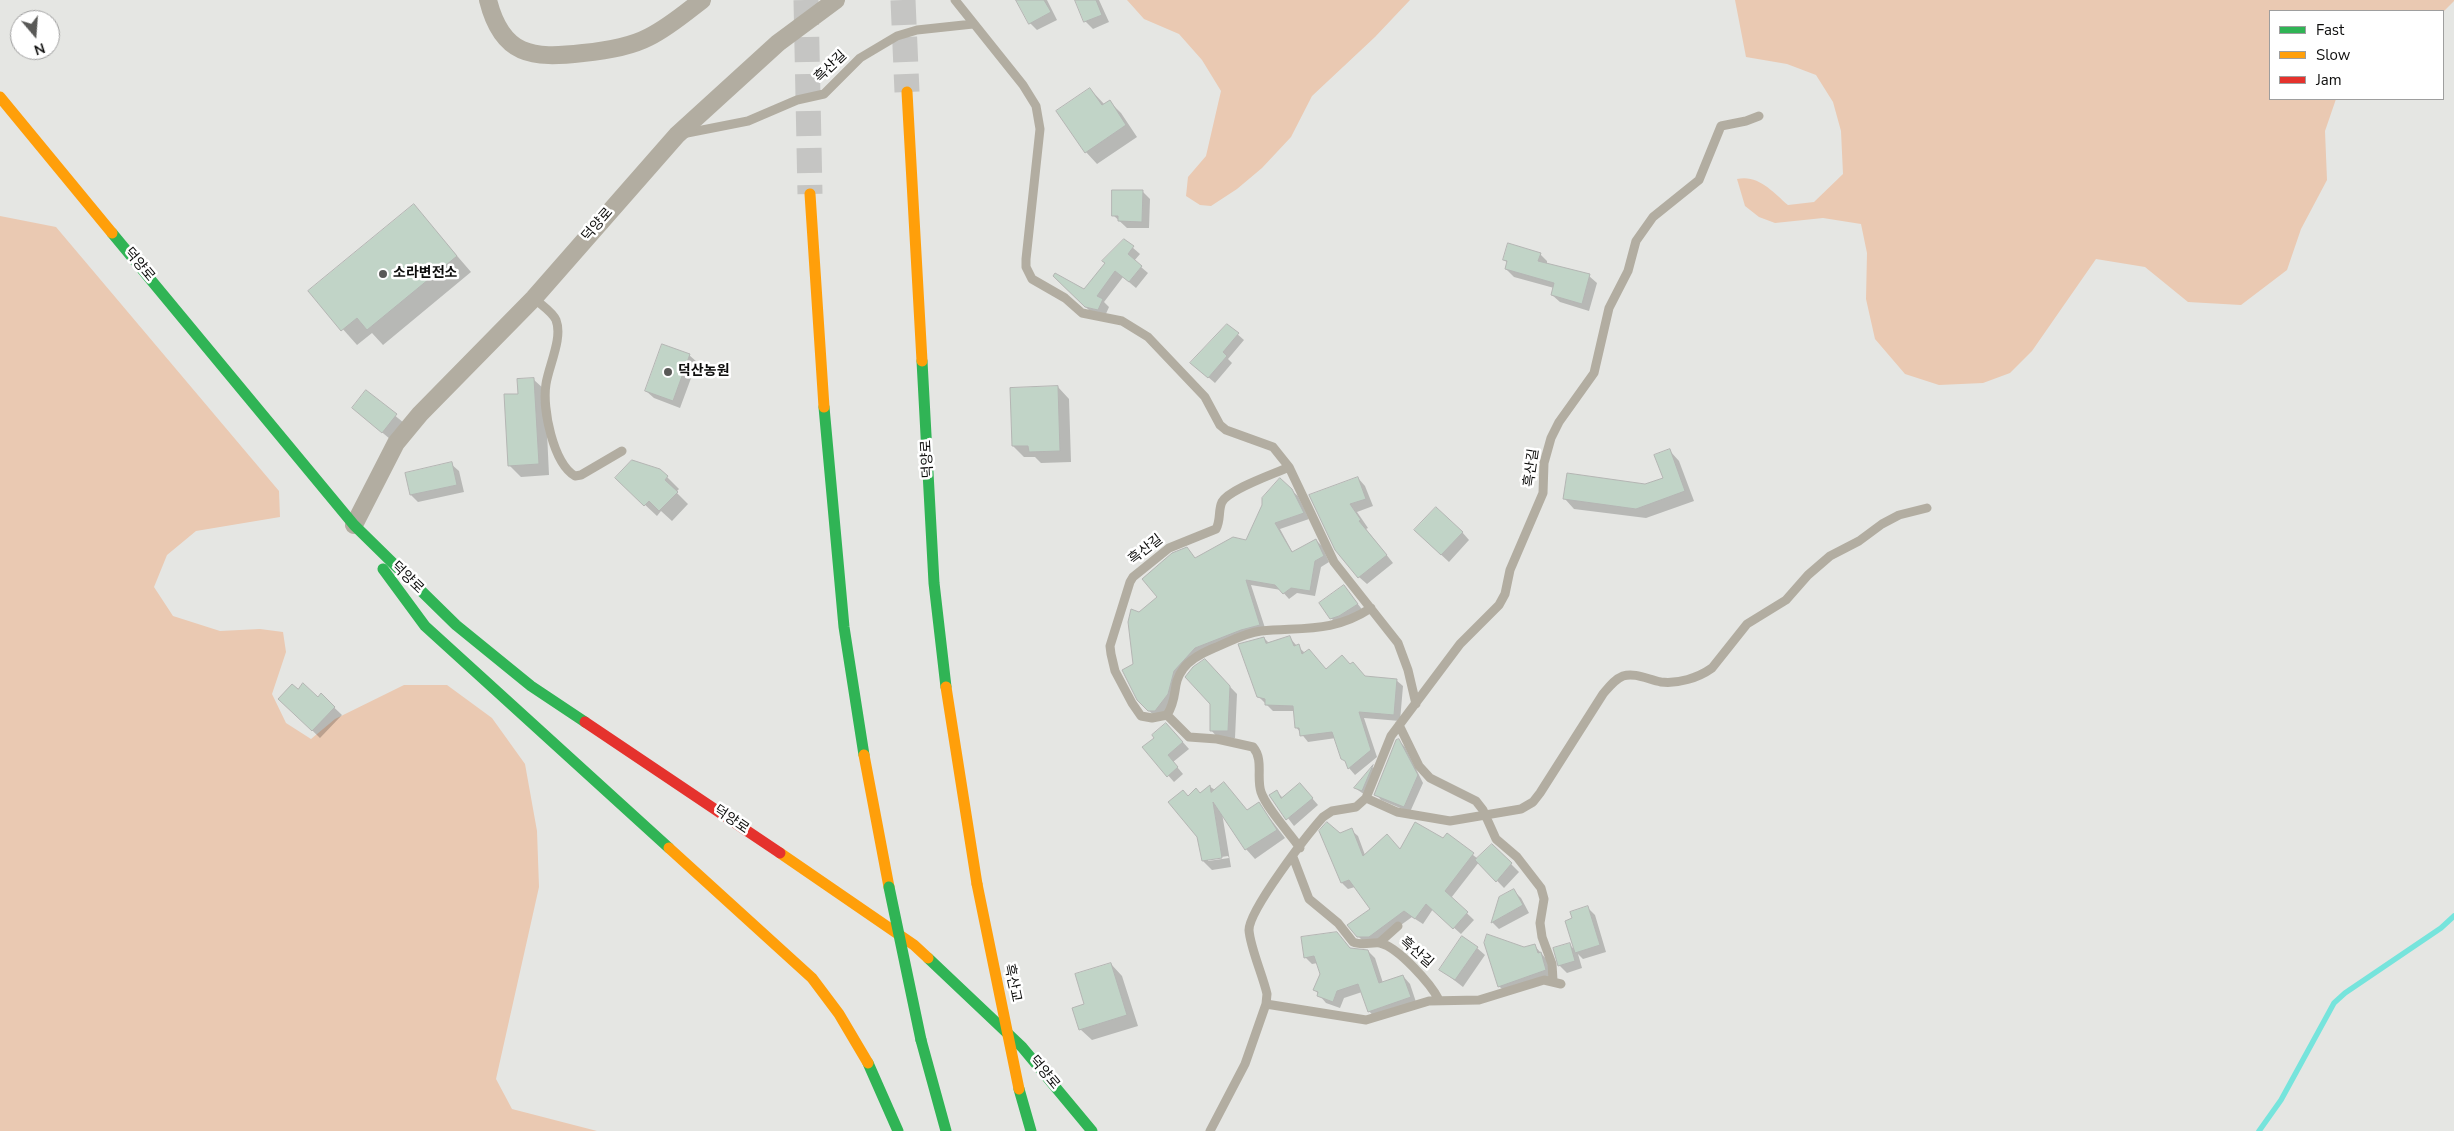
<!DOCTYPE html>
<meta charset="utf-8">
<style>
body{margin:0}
#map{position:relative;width:2454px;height:1131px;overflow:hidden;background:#e5e6e3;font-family:"Nunito Sans",sans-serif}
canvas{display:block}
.legend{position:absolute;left:2269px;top:10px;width:175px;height:90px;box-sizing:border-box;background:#fff;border:1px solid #9e9e9e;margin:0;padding:6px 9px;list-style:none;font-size:15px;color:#0d0d0c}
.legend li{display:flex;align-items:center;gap:10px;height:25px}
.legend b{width:25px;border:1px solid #9e9e9e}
.north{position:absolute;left:10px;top:10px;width:50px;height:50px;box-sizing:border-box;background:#fff;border:1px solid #9e9e9e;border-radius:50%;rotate:162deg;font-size:14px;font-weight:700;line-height:20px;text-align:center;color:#0d0d0c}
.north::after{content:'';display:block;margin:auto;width:18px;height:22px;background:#595957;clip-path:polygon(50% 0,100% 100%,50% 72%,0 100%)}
</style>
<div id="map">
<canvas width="2454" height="1131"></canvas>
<ul class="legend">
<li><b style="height:6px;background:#30b455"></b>Fast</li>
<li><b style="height:6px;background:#ff9f0a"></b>Slow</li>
<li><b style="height:6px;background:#e5322d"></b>Jam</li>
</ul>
<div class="north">N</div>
</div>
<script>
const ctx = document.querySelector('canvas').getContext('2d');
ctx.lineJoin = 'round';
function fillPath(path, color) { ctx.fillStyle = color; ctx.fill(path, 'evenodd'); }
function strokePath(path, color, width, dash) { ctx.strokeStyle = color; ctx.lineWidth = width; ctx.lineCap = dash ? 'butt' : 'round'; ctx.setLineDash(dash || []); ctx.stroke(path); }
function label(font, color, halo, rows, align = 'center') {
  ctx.font = font + ' "Nunito Sans","Noto Sans KR",sans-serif'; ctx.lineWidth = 5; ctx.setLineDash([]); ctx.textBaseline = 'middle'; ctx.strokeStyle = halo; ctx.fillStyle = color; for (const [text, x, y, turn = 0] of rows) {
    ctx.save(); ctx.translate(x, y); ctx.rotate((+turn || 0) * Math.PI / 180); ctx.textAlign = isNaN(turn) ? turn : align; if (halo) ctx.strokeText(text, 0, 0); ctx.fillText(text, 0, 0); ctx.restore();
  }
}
fillPath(new Path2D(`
 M 1127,0 L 1410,0 L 1375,37 L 1312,96 L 1291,137 L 1262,168 L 1237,189 L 1211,206 L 1200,205 L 1186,196 L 1188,177 L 1206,156 L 1221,91 L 1202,60 L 1179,34 L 1144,19 Z
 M 1735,0 L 2454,0 L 2454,1 L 2443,12 L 2270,11 L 2270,99 L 2336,99 L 2325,131 L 2327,180 L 2301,229 L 2287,270 L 2241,305 L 2188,302 L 2145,267 L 2096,259 L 2032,351 L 2010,373 L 1983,383 L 1939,385 L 1905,374 L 1875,339 L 1866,299 L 1867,253 L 1861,224 L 1823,218 L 1775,223 L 1759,217 L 1745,206 L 1737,179 C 1758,174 1773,192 1788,205 L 1814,202 L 1843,174 L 1841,131 L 1833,102 L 1816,75 L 1787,64 L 1746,57 Z
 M 0,216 L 56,227 L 279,491 L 280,517 L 196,531 L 167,555 L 154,587 L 173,616 L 220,631 L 260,629 L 283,632 L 286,652 L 272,694 L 286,723 L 311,739 L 335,719 L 404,685 L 447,685 L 492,718 L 525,764 L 537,831 L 539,887 L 496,1079 L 512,1109 L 597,1131 L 0,1131 Z`), '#eac9b2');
fillPath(new Path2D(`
 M 1018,0 L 1047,0 L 1057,20 L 1037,30 L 1030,23 Z
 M 1076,0 L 1099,0 L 1109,22 L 1093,29 L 1085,21 Z
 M 1090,89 L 1105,105 L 1110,102 L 1121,113 L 1137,137 L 1097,164 L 1086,152 Z
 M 1142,191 L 1150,199 L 1149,228 L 1127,228 L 1113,215 Z
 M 414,206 L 471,272 L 383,345 L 372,333 L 357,345 L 310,292 Z
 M 1124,240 L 1140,254 L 1134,261 L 1148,273 L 1136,288 L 1123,277 L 1104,302 L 1109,307 L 1105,316 L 1093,314 L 1054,276 L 1085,290 Z
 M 1540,254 L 1547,261 L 1547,264 L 1589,276 L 1597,283 L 1589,311 L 1560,302 L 1552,295 L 1554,288 L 1514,277 L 1506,269 L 1508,263 L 1504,260 Z
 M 1227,325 L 1244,340 L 1228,359 L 1232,363 L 1215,383 L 1192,363 Z
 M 689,355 L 697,362 L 680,408 L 654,398 L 646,391 Z
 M 533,379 L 545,390 L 549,475 L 521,477 L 509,465 L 519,395 Z
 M 1058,387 L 1069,399 L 1071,462 L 1041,463 L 1035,457 L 1024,457 L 1013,446 Z
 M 366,392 L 404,423 L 390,439 L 353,408 Z
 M 1670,451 L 1679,461 L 1694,501 L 1646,518 L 1574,509 L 1565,499 L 1645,485 L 1664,478 Z
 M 451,464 L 459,471 L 464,492 L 418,502 L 411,495 Z
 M 660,470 L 679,489 L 676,492 L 688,504 L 672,521 L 661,511 L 657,516 L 628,489 Z
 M 1358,478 L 1365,486 L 1373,506 L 1357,512 L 1368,528 L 1366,529 L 1393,563 L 1367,584 L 1359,577 L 1311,495 Z
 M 1291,490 L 1298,496 L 1309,519 L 1280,529 L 1293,553 L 1316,540 L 1322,546 L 1329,562 L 1321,567 L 1315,596 L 1297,593 L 1289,599 L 1281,590 L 1251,585 L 1266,631 L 1200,654 L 1183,672 L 1174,701 L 1161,716 L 1155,716 L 1142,705 L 1134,664 L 1139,613 L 1158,597 L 1187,549 L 1196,559 L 1247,541 Z
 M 1462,532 L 1469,540 L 1449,562 L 1423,538 Z
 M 1344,586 L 1364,612 L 1339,626 L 1331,618 Z
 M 1289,637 L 1297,646 L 1326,671 L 1351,665 L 1366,677 L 1396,680 L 1403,686 L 1400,721 L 1364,718 L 1377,757 L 1355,775 L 1349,768 L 1336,738 L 1308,742 L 1296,727 L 1294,711 L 1273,711 L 1258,696 L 1264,638 L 1269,643 Z
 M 1212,668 L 1237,694 L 1235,738 L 1218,738 L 1211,730 Z
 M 298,691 L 318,699 L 321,695 L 342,715 L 320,738 L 280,699 Z
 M 1173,731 L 1189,749 L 1173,762 L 1183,774 L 1174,782 L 1144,748 Z
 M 1399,741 L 1405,747 L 1423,783 L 1410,812 L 1381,800 L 1376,794 Z
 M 1373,767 L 1378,772 L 1368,797 L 1355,788 Z
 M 1209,786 L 1248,811 L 1259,804 L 1285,838 L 1255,859 L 1246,849 L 1222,813 L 1231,867 L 1212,870 L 1203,861 L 1188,797 L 1200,794 ZM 1228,856 L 1229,858 L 1208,861 L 1208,859 Z
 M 1306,791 L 1318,805 L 1294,826 L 1271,796 L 1277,792 L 1283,798 Z
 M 1351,830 L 1358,836 L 1365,855 L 1401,850 L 1444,840 L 1448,835 L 1478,859 L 1492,845 L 1519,872 L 1504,888 L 1479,862 L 1451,898 L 1474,920 L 1461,934 L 1433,909 L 1423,924 L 1412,917 L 1376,943 L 1365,943 L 1358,936 L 1371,909 L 1355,887 L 1348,889 L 1342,883 L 1340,834 Z
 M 1514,891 L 1521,898 L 1529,913 L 1499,929 L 1492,922 Z
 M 1588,908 L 1595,915 L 1606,952 L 1583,959 L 1578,954 L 1582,968 L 1567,973 L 1560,966 L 1554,949 L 1570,945 L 1575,950 L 1574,919 Z
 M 1336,933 L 1351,949 L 1368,951 L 1375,958 L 1383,983 L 1403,976 L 1410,984 L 1417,1005 L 1376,1019 L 1369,1011 L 1362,992 L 1344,998 L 1340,1008 L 1326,1003 L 1315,990 L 1321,974 L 1318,963 L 1312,964 L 1305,957 Z
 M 1534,945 L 1547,960 L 1552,977 L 1506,993 L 1499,986 L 1524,949 Z
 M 1477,948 L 1485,955 L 1463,987 L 1441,970 Z
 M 1111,964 L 1122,976 L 1138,1026 L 1092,1040 L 1080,1029 L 1086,1004 Z`), '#0003');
strokePath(new Path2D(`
 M 2259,1131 L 2281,1100 L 2334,1003 L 2345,993 L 2441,928 L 2454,916`), '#76e4dc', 5.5);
const building = new Path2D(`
 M 1016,0 L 1044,0 L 1051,12 L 1029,24 Z
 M 1075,0 L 1096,0 L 1102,15 L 1084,22 Z
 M 1090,88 L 1102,105 L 1110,100 L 1126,125 L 1085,153 L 1056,111 Z
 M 1112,190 L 1143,190 L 1142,222 L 1118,221 L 1118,216 L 1112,216 Z
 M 414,204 L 457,256 L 367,330 L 357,318 L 341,331 L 308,291 Z
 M 1124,239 L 1134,246 L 1128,254 L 1142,266 L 1129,282 L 1115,271 L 1097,296 L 1103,299 L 1098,310 L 1085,307 L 1053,276 L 1055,273 L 1084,289 L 1105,263 L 1102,261 Z
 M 1508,243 L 1541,253 L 1538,261 L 1590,274 L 1582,304 L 1551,295 L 1554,283 L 1505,269 L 1507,261 L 1503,260 Z
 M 1227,324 L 1239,333 L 1223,352 L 1227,356 L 1208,378 L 1190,363 Z
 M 662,344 L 690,354 L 673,401 L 645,391 Z
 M 534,378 L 539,464 L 508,466 L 504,394 L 518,394 L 517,379 Z
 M 1058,386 L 1060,451 L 1029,452 L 1028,446 L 1012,446 L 1010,388 Z
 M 366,390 L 397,414 L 382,433 L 352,408 Z
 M 1670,449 L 1685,491 L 1636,509 L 1563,499 L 1567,473 L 1645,484 L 1663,478 L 1654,455 Z
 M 632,460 L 660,469 L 668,476 L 665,480 L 678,492 L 659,511 L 649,501 L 644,506 L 615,478 Z
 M 452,462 L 457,485 L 410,495 L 405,473 Z
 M 1358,477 L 1366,499 L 1350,504 L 1361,520 L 1359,521 L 1387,555 L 1358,578 L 1335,550 L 1309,495 Z
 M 1280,478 L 1292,489 L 1304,513 L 1275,523 L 1292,552 L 1316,539 L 1324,556 L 1315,561 L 1310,591 L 1291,588 L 1283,594 L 1275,585 L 1246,580 L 1260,625 L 1241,630 L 1195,648 L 1174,671 L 1168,694 L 1155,711 L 1148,711 L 1137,700 L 1122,670 L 1133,664 L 1128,622 L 1131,609 L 1139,612 L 1157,597 L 1142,579 L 1172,553 L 1187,547 L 1195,558 L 1233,537 L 1246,540 L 1262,505 L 1262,498 Z
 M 1436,507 L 1463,532 L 1441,555 L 1414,530 Z
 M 1344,585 L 1358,604 L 1339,616 L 1330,619 L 1319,603 Z
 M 1290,636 L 1294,646 L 1299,644 L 1302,654 L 1309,649 L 1326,669 L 1342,655 L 1350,664 L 1353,662 L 1365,676 L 1397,679 L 1394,715 L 1359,712 L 1371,750 L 1348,769 L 1345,761 L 1341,759 L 1332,732 L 1300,736 L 1299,728 L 1295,728 L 1293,706 L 1265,705 L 1265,699 L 1257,697 L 1238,644 L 1264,637 L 1266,643 Z
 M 1205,659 L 1230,686 L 1228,731 L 1210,731 L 1210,704 L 1185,677 L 1193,667 Z
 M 303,683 L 318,697 L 321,693 L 335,707 L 312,731 L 278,699 L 292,684 L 298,689 Z
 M 1166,723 L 1183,742 L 1168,755 L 1178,767 L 1167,777 L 1142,747 L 1154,738 L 1152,735 Z
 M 1399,739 L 1418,775 L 1404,807 L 1374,795 L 1396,740 Z
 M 1373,765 L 1362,791 L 1354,788 Z
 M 1224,782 L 1247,810 L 1259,802 L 1277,830 L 1245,850 L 1213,802 L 1222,858 L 1202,861 L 1197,837 L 1168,802 L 1183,790 L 1188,796 L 1196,788 L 1200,793 L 1210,785 L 1211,792 Z
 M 1300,783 L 1313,798 L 1286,820 L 1269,795 L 1277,790 L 1281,798 Z
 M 1327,822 L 1340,833 L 1352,828 L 1363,856 L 1387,834 L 1400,849 L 1415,822 L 1443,838 L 1447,833 L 1474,853 L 1445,891 L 1468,912 L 1453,929 L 1426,904 L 1415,919 L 1404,911 L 1369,937 L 1357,937 L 1347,925 L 1370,909 L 1349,880 L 1341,883 L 1319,831 Z
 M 1492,844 L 1512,863 L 1496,882 L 1475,860 Z
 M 1514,889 L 1523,905 L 1491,923 L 1499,897 Z
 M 1588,906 L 1600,945 L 1575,953 L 1565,921 L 1572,918 L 1570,912 Z
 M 1337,932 L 1350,948 L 1368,950 L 1379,983 L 1403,975 L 1411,997 L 1368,1012 L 1358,984 L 1337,991 L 1333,1002 L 1317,996 L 1318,992 L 1313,990 L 1320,974 L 1314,956 L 1304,958 L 1301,937 Z
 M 1487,934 L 1524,947 L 1535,944 L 1538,953 L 1541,952 L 1546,970 L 1498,987 L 1484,943 Z
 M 1462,936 L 1478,947 L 1455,980 L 1439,970 Z
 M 1570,943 L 1575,961 L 1558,966 L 1553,948 Z
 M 1111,963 L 1127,1015 L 1079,1030 L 1072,1008 L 1084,1004 L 1075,974 Z`);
fillPath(building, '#c1d4c7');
strokePath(building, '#b4b5b3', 1);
strokePath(new Path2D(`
 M 806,0 L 810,194
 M 903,0 L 907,92`), '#c5c5c3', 25, [25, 12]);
strokePath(new Path2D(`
 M 955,0 L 1023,85 L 1036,106 L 1040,129 L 1026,259 L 1026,267 L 1032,279 L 1065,298 L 1082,313 L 1122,321 L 1148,337 L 1205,397 L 1220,425 L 1226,430 L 1273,447 L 1289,467 L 1334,562 L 1398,643 L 1408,670 L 1416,704
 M 682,134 L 748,121 L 797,100 L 824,94 L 860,58 L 897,36 L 917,30 L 973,24
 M 534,298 C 540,304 553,312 556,320 C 563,338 549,365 546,384 C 542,408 553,463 575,476 L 581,475 L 622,451
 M 1289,467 C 1274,474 1229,489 1222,502 C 1218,510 1221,520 1216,529 L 1169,548 L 1133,577 L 1130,582 L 1110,646 L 1111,654 L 1115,671 L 1132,703 L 1141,716 L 1152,718 L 1167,715 L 1189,737 L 1217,739 L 1253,747 C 1264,760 1256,777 1261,792 C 1267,809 1289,832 1300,848
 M 1167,715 C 1179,696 1171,685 1183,669 C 1190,659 1202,653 1214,648 C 1229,642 1244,633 1261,631 C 1303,627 1333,633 1371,608
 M 1399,725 L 1419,766 L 1430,778 L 1476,801 L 1483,810 L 1496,839 L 1517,857 L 1541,888 L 1544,899 L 1540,923 L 1542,937 L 1552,964 L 1553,980
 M 1366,798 L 1397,812 L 1450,821 L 1521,809 L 1533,802 L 1540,793 L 1603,694 C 1609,687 1615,679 1623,676 C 1635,672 1649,680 1661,682 C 1678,684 1698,678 1712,668 L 1747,624 L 1786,600 L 1808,575 L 1830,556 L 1859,541 L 1882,524 L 1899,515 L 1927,508
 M 1293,857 L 1309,899 L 1338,923 L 1353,942 C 1362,946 1371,942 1380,943 C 1398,947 1431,984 1439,1000
 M 1379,943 L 1398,926
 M 1266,1004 L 1366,1020 L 1429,1001 L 1479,1000 L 1544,980 L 1561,984
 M 1210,1131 L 1245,1064 L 1266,1004 L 1267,994 C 1263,976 1250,947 1249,930 C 1249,910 1307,835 1323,817 L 1332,811 L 1356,807 L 1366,798 L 1391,736 L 1460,644 L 1499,605 L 1505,594 L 1510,570 L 1543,493 L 1544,463 L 1551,438 L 1559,422 L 1594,373 L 1609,308 L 1628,271 L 1636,241 L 1653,217 L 1699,180 L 1721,126 L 1746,121 L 1759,116`), '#b2ada1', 9);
strokePath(new Path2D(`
 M 488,0 C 502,56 532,59 583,53 C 604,51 630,47 649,37 C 669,27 685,13 702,0
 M 354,525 L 396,443 L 420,414 L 534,298 L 677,135 L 778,43 L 836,0`), '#b2ada1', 18);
strokePath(new Path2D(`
 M 112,233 L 354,525 L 456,625 L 531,686 L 585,722
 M 922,361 L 934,583 L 946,687
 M 824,407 L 844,627 L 864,755
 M 383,569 L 425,626 L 669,848
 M 928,958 L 1022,1047 L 1092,1131
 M 921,1040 L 946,1131
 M 868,1063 L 898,1131
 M 1019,1089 L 1031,1131`), '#30b455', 11);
strokePath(new Path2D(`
 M 907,92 L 922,361
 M 0,97 L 112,233
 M 810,194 L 824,407
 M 946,687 L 977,884
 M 864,755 L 889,887
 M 669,848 L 812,978 L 839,1014 L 868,1063
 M 780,853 L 914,945 L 928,958`), '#ff9f0a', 11);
strokePath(new Path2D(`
 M 585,722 L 780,853`), '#e5322d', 11);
strokePath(new Path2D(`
 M 889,887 L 921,1040`), '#30b455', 11);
strokePath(new Path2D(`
 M 977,884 L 1019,1089`), '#ff9f0a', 11);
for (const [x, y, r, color] of [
 [383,274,5,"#595957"],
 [668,372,5,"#595957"]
]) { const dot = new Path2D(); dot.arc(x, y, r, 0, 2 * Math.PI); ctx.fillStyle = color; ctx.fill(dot); strokePath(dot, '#fff', 2); }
label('14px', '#0d0d0c', '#fff', [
 ["흑산길",831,67,-44],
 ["덕양로",598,225,-49],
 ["덕양로",139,265,50],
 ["덕양로",928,459,-93],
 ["흑산길",1532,468,-82],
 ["흑산길",1146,550,-38],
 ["덕양로",407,578,44],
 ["덕양로",731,820,34],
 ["흑산길",1416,953,41],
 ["흑산교",1012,983,78],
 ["덕양로",1044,1073,50]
]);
label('bold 14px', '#0d0d0c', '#fff', [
 ["소라변전소",393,274],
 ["덕산농원",678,372]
], 'left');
</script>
